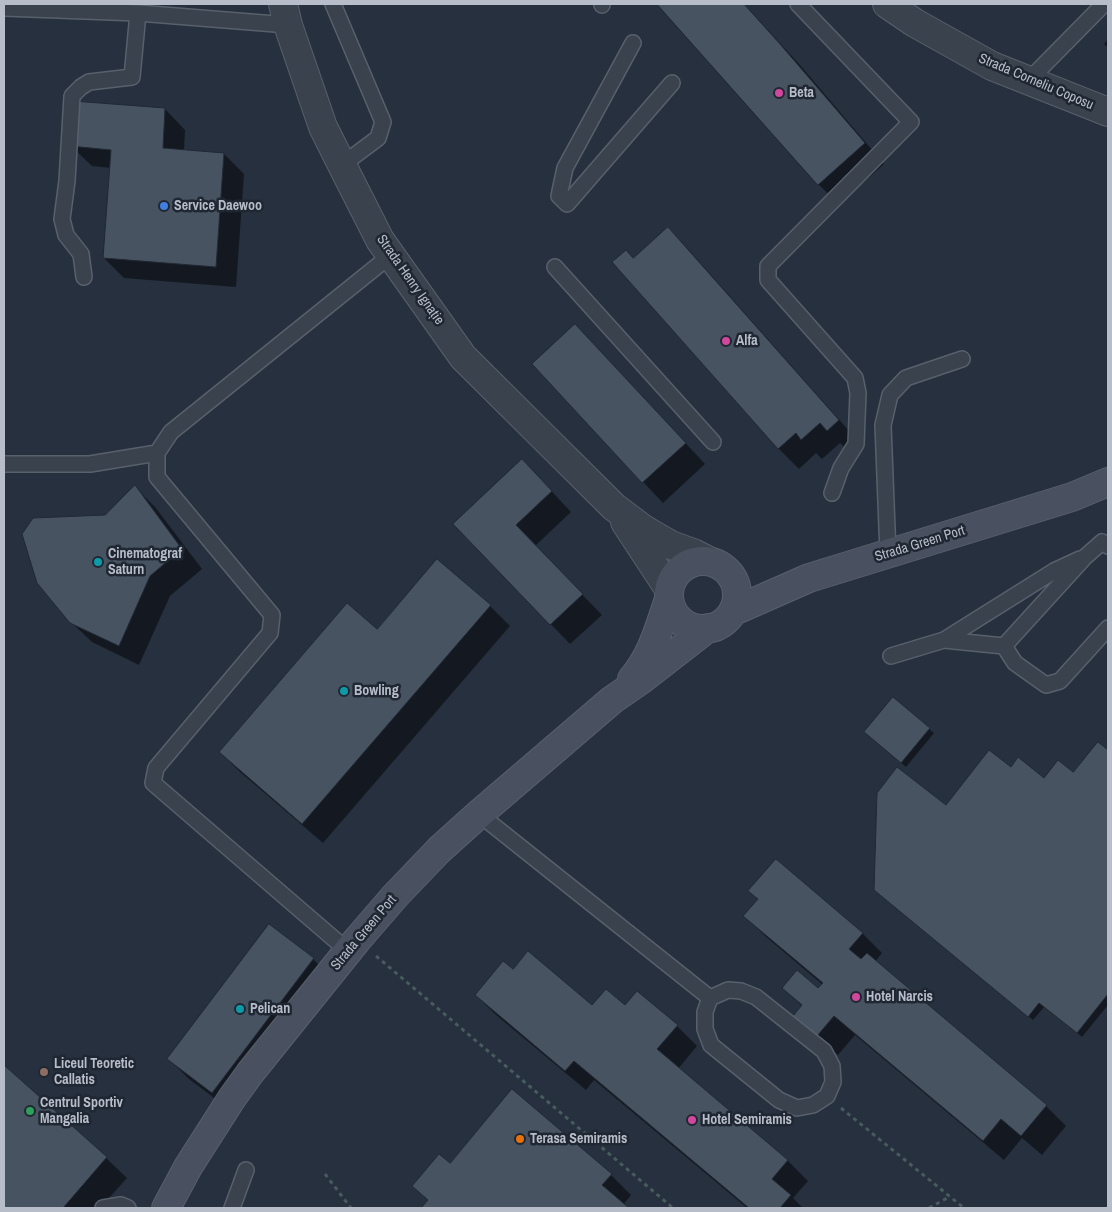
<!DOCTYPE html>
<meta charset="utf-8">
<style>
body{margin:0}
#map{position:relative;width:1112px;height:1212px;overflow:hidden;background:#26303e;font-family:"Archivo Narrow",sans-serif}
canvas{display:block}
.frame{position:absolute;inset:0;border:5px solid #b7bdc9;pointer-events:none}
</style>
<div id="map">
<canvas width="1112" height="1212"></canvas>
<div class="frame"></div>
</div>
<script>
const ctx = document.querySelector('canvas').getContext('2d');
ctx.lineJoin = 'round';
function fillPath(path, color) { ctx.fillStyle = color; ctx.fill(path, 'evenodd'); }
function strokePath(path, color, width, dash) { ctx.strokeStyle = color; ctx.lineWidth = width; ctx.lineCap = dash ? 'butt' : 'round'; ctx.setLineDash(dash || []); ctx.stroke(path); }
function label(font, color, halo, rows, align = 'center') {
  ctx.font = font + ' "Archivo Narrow",sans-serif'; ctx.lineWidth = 5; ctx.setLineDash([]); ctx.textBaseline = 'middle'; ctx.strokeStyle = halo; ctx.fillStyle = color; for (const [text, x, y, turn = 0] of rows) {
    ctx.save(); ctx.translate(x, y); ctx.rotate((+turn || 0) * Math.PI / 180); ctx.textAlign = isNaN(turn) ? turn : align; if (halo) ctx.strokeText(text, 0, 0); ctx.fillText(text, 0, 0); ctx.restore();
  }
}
fillPath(new Path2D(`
 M 659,4 L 744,4 L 800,65 L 884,164 L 839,204 L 818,184 Z
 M 1108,39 L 1108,48 L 1104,44 Z
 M 165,109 L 185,130 L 184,151 L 224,154 L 244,174 L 236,287 L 124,278 L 104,258 L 111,168 L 92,166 L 71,146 Z
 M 668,229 L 688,249 L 858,441 L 848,450 L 840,443 L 822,459 L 816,453 L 799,469 L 779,449 L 614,263 L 633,259 Z
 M 595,346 L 705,464 L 663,503 L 533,365 Z
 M 542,481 L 571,512 L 535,546 L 602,615 L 570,644 L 455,524 Z
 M 135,487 L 155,507 L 202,569 L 170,596 L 139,665 L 92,642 L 71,622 L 105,517 Z
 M 490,606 L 510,626 L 323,843 L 240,772 L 220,752 L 377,631 Z
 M 929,729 L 934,733 L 906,767 L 870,737 Z
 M 1098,743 L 1108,751 L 1108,1005 L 1082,1037 L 1045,1006 L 1033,1020 L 881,894 L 946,807 L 1011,769 L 1044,780 L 1074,774 Z
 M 745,916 L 862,933 L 882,953 L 875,962 L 1046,1106 L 1066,1126 L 1042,1155 L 1022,1138 L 1004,1160 L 855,1035 L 838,1055 L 815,1036 L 795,1016 L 803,1007 L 783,988 L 818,990 L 823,985 L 765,936 Z
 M 313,959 L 333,979 L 233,1112 L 189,1079 L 169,1059 Z
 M 513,971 L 592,1007 L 625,1006 L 637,992 L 677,1026 L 697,1046 L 678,1069 L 788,1161 L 808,1181 L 793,1198 L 803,1208 L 747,1208 L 594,1080 L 586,1090 L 496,1015 L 476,995 Z
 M 4,1067 L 106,1158 L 127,1178 L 100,1208 L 4,1208 Z
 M 450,1165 L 611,1175 L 631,1195 L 623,1205 L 627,1208 L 423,1208 L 429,1201 L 413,1186 Z`), '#0007');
const building = new Path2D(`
 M 657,4 L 744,4 L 780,44 L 865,143 L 818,185 Z
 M 73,101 L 165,108 L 163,148 L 224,153 L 216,267 L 103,258 L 111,150 L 70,146 Z
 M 668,227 L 839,420 L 827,431 L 820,423 L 801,440 L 796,433 L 778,449 L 612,262 L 626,250 L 633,258 Z
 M 575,324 L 686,443 L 642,483 L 532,364 Z
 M 522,459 L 552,491 L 516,525 L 583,594 L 550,625 L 453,524 Z
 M 135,485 L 182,549 L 150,576 L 119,646 L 70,623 L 37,583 L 22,534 L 33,518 L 105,515 Z
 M 437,559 L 491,605 L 302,824 L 219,752 L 347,603 L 377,629 Z
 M 893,697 L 930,728 L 901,763 L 864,732 Z
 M 1098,742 L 1108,750 L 1108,994 L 1077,1033 L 1039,1003 L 1028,1017 L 874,890 L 877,793 L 897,767 L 946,805 L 989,750 L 1011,767 L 1018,757 L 1044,778 L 1058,760 L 1073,772 Z
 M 776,859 L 863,933 L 849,949 L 861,959 L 867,953 L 1047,1105 L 1021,1136 L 1001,1119 L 983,1141 L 834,1016 L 817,1036 L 793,1016 L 802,1005 L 782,988 L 797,970 L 818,988 L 823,983 L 743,916 L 758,899 L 748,891 Z
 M 269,924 L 314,958 L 212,1093 L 167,1059 Z
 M 528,951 L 592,1005 L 606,989 L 625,1005 L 637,991 L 678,1025 L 657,1049 L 788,1160 L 772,1179 L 791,1195 L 780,1208 L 749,1208 L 574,1061 L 565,1071 L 475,995 L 503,961 L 513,969 Z
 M 4,1065 L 107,1157 L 63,1208 L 4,1208 Z
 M 512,1089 L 612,1174 L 602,1185 L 629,1208 L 421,1208 L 428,1200 L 412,1186 L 439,1154 L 450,1163 Z`);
fillPath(building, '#485362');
strokePath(building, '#212935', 1);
const lane = new Path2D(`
 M 333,4 L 383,122 L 378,138 L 342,165
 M 798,4 L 911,122 L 768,266 L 768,280 L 855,378 L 858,393 L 856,444 L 841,468 L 832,493
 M 602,5 L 602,4
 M 4,8 L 138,13 L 288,25
 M 633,43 L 565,168 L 559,196 L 567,204 L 672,83
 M 1028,81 L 1104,4
 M 555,267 L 713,442
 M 84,277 L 81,254 L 66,235 L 62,219 L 67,181 L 72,96 L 81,87 L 89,82 L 132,77 L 138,13
 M 4,464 L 90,464 L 157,453
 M 1108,546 L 1102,542 L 1085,557 L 1004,646 L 1015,663 L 1046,685 L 1060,681 L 1108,628
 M 888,554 L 883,425 L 890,395 L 906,378 L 962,359
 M 944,640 L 1054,571 L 1080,559
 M 891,656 L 944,640 L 1004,646
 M 479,814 L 710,998 L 705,1012 L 705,1029 L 711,1045 L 779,1100 L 797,1108 L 813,1105 L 827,1096 L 833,1082 L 832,1066 L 824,1051 L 756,997 L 741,991 L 728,990 L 710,998
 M 348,951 L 153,783 L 156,768 L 270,633 L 272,615 L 157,477 L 157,453 L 171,432 L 391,255
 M 103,1208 L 121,1205 L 128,1208
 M 232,1208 L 246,1170`);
const street = new Path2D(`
 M 283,4 L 288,25 L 323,127 L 342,165 L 380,240 L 463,357 L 614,507 L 642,528 L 657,537 L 671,545 L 693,553 L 709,561
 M 887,4 L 915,23 L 992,66 L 1108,112
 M 625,522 L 669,589`);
const secondary = new Path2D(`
 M669 595a34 34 0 1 1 68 0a34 34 0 1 1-68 0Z
 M 734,611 L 809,578 L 1072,497 L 1108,482
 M 632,679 C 652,656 659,628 669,599
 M 166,1208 L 188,1167 L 232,1098 L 250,1073 L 357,940 L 395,896 L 439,850 L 479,814 L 612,700 L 641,680 L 708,628`);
strokePath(lane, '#58606c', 18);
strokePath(street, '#58606c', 30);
strokePath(secondary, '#58606c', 30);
strokePath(new Path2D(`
 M 376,956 L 673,1208
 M 841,1108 L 964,1208
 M 325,1174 L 351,1208
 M 929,1208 L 949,1197`), '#485b5e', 3, [4, 4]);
strokePath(lane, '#3a424e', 15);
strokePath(street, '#3a424e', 28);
strokePath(secondary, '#495161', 28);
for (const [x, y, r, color] of [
 [779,93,5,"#d1479c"],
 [164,206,5,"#3f7fe0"],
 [726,341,5,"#d1479c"],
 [98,562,5,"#0f9aa8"],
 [344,691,5,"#0f9aa8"],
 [856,997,5,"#d1479c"],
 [240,1009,5,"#0f9aa8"],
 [44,1072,5,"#8d6e63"],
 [30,1111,5,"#2e9e5b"],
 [692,1120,5,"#d1479c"],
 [520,1139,5,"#e8710a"]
]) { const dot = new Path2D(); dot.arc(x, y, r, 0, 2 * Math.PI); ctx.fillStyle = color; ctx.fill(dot); strokePath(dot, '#1f2733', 2); }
label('14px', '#b7bdc9', '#1f2733', [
 ["Strada Corneliu Coposu",1036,82,23],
 ["Strada Henry Ignație",410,280,55],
 ["Strada Green Port",920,544,-17],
 ["Strada Green Port",364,933,-50]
]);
label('bold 14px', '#b7bdc9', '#1f2733', [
 ["Beta",789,93],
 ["Service Daewoo",174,206],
 ["Alfa",736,341],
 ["Cinematograf",108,554],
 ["Saturn",108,570],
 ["Bowling",354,691],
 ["Hotel Narcis",866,997],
 ["Pelican",250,1009],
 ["Liceul Teoretic",54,1064],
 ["Callatis",54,1080],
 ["Centrul Sportiv",40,1103],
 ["Mangalia",40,1119],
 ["Hotel Semiramis",702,1120],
 ["Terasa Semiramis",530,1139]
], 'left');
</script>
